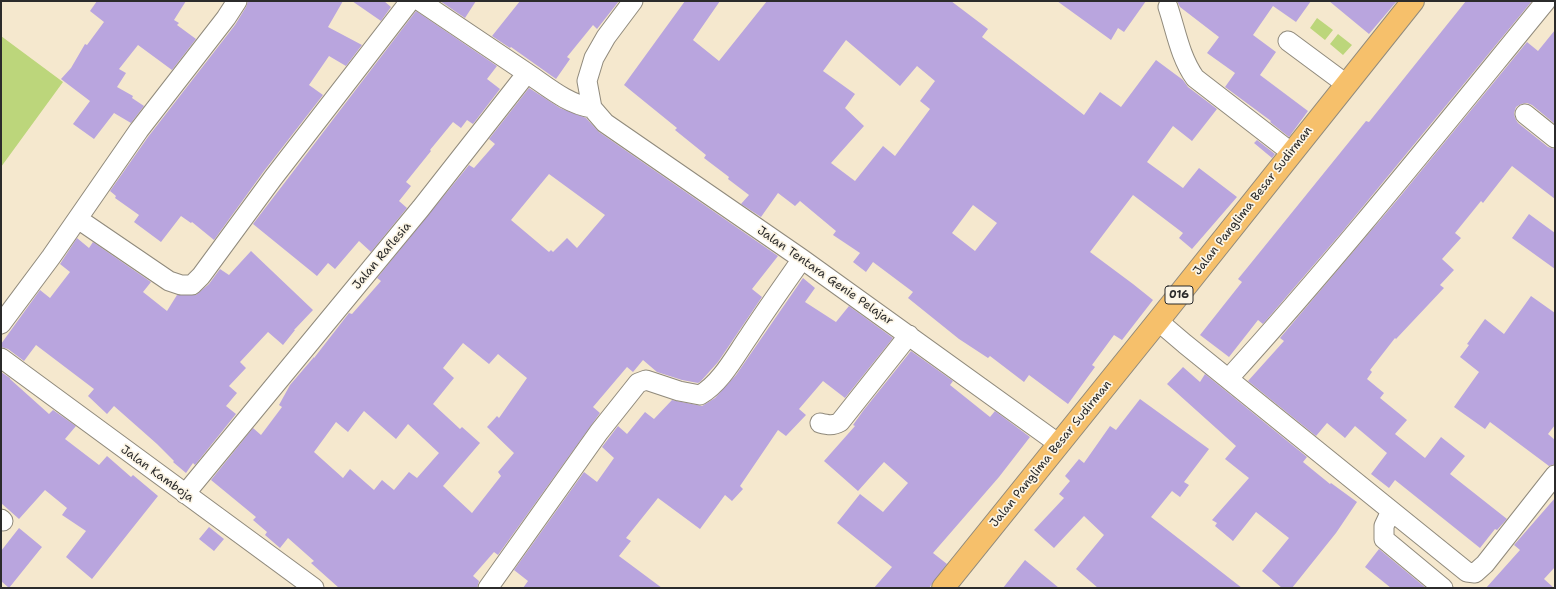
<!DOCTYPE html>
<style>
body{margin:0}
#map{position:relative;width:1556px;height:589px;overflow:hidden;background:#f5e8ce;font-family:"Shantell Sans",sans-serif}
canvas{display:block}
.frame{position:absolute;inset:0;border:2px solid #2b2b2b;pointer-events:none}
</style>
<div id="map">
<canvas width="1556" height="589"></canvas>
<div class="frame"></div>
</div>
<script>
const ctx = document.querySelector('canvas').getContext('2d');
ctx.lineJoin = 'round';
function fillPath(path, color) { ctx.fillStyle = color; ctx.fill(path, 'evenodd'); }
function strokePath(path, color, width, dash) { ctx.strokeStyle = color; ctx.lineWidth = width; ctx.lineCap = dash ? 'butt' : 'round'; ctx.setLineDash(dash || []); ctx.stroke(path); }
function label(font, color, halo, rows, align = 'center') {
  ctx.font = font + ' "Shantell Sans",sans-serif'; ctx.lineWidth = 3.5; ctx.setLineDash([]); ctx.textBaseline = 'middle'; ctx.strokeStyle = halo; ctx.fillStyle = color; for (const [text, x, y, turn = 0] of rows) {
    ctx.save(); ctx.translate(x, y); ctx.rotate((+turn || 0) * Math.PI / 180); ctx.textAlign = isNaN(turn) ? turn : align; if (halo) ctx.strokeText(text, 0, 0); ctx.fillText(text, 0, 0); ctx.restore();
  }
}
fillPath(new Path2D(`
 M 1317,18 L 1333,30 L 1325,40 L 1310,28 Z
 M 1338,34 L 1352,45 L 1343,55 L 1330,44 Z
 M 1,36 L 63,82 L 1,167 Z`), '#bcd67b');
fillPath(new Path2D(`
 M 97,1 L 186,1 L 174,20 L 179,23 L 177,25 L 196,39 L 172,70 L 138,45 L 119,69 L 126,73 L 117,87 L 133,96 L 132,98 L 144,106 L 131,123 L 114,113 L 94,139 L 73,124 L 90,101 L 61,79 L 71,68 L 85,44 L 87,45 L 104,22 L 90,11 Z
 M 248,1 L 343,1 L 328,27 L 362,45 L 346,66 L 329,56 L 309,85 L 323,95 L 264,171 L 214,240 L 192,222 L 191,223 L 181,216 L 161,242 L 134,222 L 139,215 L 115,198 L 116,196 L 110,191 L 148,137 L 235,25 L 246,7 Z
 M 352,1 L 384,1 L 391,7 L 381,21 Z
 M 440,1 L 476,1 L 465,18 Z
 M 520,1 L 619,1 L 597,29 L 593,25 L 567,57 L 570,59 L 556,79 L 511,47 L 510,48 L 492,36 Z
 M 685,1 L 720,1 L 693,40 L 719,61 L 767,1 L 951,1 L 988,29 L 982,37 L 1084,115 L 1100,92 L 1121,107 L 1156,60 L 1183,80 L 1188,87 L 1217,109 L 1192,141 L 1173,126 L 1147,162 L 1183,188 L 1199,168 L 1237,197 L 1192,249 L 1179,238 L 1183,233 L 1133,195 L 1090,252 L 1133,284 L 1153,300 L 1122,340 L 1114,335 L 1092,365 L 1095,367 L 1068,404 L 1029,375 L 1024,382 L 990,356 L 988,358 L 959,339 L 908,298 L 913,292 L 873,262 L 866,272 L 853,262 L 860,253 L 833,235 L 836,231 L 800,201 L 795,206 L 778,193 L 761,217 L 741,204 L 749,195 L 728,179 L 729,177 L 704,158 L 706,155 L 675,130 L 677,128 L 624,85 ZM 846,40 L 900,86 L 917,66 L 935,81 L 920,101 L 930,109 L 895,156 L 883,146 L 855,181 L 831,163 L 864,126 L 845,108 L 855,94 L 823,71 ZM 973,205 L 997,223 L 975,251 L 952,233 Z
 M 1057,1 L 1146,1 L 1124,32 L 1118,28 L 1111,40 Z
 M 1177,1 L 1311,1 L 1296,22 L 1273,6 L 1253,35 L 1276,52 L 1260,75 L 1308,111 L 1289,137 L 1270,122 L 1271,121 L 1225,87 L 1235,73 L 1207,53 L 1219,37 L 1180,7 Z
 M 1329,1 L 1397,1 L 1369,34 Z
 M 1466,1 L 1532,1 L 1342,232 L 1263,324 L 1258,320 L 1229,357 L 1200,335 L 1242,282 L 1238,279 L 1247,268 L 1366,121 L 1369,122 Z
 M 416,11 L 497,66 L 487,79 L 500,89 L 473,124 L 467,120 L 461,128 L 453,122 L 430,150 L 431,151 L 406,182 L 411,186 L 399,201 L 407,208 L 371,252 L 359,241 L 335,269 L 328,263 L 317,276 L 253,224 Z
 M 1555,30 L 1555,124 L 1532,105 L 1527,103 L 1521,104 L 1516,107 L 1514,113 L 1515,118 L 1518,123 L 1548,147 L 1555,149 L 1555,199 L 1512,166 L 1483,203 L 1481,201 L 1455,233 L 1461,238 L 1442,259 L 1454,270 L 1440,285 L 1444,288 L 1396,339 L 1395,338 L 1370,370 L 1372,372 L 1367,379 L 1384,393 L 1380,398 L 1407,420 L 1395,434 L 1425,458 L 1441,437 L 1465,456 L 1450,474 L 1507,519 L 1497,530 L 1495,529 L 1480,548 L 1395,480 L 1389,488 L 1371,474 L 1387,453 L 1355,426 L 1345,438 L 1327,423 L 1316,436 L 1248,381 L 1284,341 L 1280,338 L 1398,199 L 1527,42 L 1538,51 Z
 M 529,88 L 560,108 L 586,118 L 599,132 L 778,256 L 752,289 L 762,297 L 718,362 L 701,381 L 698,383 L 682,380 L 657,372 L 643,360 L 633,372 L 627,367 L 593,407 L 600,413 L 498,555 L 494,552 L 473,576 L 479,581 L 477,588 L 339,588 L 311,563 L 314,561 L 288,538 L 280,548 L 265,535 L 267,532 L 253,520 L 256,517 L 211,480 L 253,428 L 261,435 L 282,407 L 279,405 L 290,385 L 314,357 L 314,358 L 349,313 L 352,314 L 381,281 L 377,278 L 469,165 L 474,168 L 495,144 L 489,139 ZM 549,174 L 605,215 L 577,248 L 567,238 L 553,252 L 551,250 L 549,252 L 511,220 ZM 463,343 L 489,364 L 498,354 L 527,378 L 499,418 L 497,416 L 487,427 L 514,453 L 498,472 L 501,476 L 472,513 L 443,486 L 480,443 L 462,427 L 460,429 L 433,404 L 454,378 L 443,368 ZM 364,411 L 396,439 L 408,424 L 439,453 L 417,478 L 409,472 L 394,490 L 382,480 L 374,490 L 350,469 L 343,478 L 314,452 L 336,422 L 348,432 Z
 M 1257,140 L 1275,154 L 1272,158 L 1254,143 Z
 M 1529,214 L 1555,233 L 1555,269 L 1512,238 Z
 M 77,238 L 89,248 L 93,242 L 151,282 L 143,292 L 167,311 L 177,295 L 196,295 L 209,284 L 220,269 L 229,275 L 251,251 L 313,310 L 294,330 L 295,330 L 283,345 L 268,332 L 240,362 L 246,368 L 229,386 L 237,393 L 226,406 L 236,414 L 195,465 L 193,463 L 186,473 L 173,462 L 174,461 L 157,444 L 114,406 L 107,414 L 88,396 L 94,389 L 36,345 L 24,361 L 8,349 L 1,347 L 1,344 L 40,290 L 50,298 L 70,272 L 60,264 Z
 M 803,278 L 815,288 L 805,302 L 836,322 L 849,306 L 893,338 L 845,398 L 823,381 L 799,409 L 806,415 L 786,436 L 778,430 L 740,486 L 743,489 L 732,501 L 725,495 L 700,529 L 658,498 L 626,538 L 631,541 L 619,556 L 662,588 L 523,588 L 528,581 L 514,570 L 584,472 L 597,482 L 614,458 L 602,447 L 618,426 L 627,434 L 645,412 L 654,419 L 672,400 L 702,406 L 715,398 L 736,375 Z
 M 1531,296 L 1555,313 L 1555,425 L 1548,434 L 1555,440 L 1555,464 L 1549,466 L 1490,422 L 1485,429 L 1454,407 L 1479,372 L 1460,357 L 1469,345 L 1467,344 L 1485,319 L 1504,334 Z
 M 911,351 L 953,381 L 950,385 L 990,417 L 995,411 L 1030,437 L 999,477 L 933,553 L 947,564 L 929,588 L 874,588 L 892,567 L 837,523 L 860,494 L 883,512 L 908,483 L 884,462 L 858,491 L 824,461 L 855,426 L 853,425 L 863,411 Z
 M 1183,367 L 1200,382 L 1205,374 L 1307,457 L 1303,462 L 1330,484 L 1331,483 L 1357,502 L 1336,533 L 1292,588 L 1282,588 L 1262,571 L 1289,538 L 1256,512 L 1233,541 L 1215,526 L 1217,523 L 1212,520 L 1249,478 L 1225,459 L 1236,446 L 1167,384 Z
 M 1,372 L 10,378 L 10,379 L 49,414 L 53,410 L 76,426 L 65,439 L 99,465 L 107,456 L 131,477 L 133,475 L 158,496 L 92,579 L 66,557 L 86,531 L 62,515 L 67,508 L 45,490 L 19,519 L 1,503 Z
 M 1140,399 L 1209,449 L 1184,482 L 1189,485 L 1180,497 L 1172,491 L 1151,517 L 1242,588 L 1098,588 L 1076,569 L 1104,535 L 1084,516 L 1054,548 L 1034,530 L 1064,498 L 1059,494 L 1070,481 L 1065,476 L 1079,459 L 1084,463 L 1110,426 L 1116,430 Z
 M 1555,498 L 1555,567 L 1544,579 L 1554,588 L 1486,588 L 1520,550 L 1514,545 Z
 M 209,527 L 224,539 L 214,551 L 199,539 Z
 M 19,528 L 42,547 L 9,588 L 1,581 L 1,551 Z
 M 1379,549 L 1426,588 L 1391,588 L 1365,567 Z
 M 1025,560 L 1059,588 L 1003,588 Z`), '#b9a5de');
const minor = new Path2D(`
 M 420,1 L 527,73
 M 633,1 L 606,37 L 594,58 L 587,81 L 592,108 L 605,123 L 802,259 L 1059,444
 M 1168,7 C 1176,31 1180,57 1195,78 L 1292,153
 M 1288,41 L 1346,84
 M 1525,114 L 1555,138
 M 78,219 L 169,281 L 181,285 L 192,285 L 201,276 L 273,178 L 410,1
 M 1158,321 L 1185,344 L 1467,572 L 1475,573 L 1485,564 L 1555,475
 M 1,324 L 51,257 L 139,130 L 226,18 L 237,1
 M 1,358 L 314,588
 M 1228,379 C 1339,257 1442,128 1546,1
 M 820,423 C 828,425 833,426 840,422 L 909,335
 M 185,494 L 421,208 L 527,73 C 548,87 567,104 592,108
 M 1391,511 L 1384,526 L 1384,539 L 1443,588
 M 1,519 L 3,521
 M 488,588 L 599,432 L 638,383 L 646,380 L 679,391 L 700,395 C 721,383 735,356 749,336 C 766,310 784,285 802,259`);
const major = new Path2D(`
 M 943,588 L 1158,321 L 1413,1`);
strokePath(minor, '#908a7c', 21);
strokePath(major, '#908a7c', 24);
strokePath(minor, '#fff', 19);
strokePath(major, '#f6c06b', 22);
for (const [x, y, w] of [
 [1179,295,28]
]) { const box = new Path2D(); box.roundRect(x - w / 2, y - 9, w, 18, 3); ctx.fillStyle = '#fcf5e5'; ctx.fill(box); strokePath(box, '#2b2b2b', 1); }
label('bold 11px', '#2b2b2b', null, [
 ["016",1179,295]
]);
label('12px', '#2b2b2b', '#fcf5e5', [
 ["Jalan Panglima Besar Sudirman",1253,201,-52],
 ["Jalan Raflesia",382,256,-50],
 ["Jalan Tentara Genie Pelajar",825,276,35],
 ["Jalan Panglima Besar Sudirman",1051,454,-51],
 ["Jalan Kamboja",157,474,36]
]);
</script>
